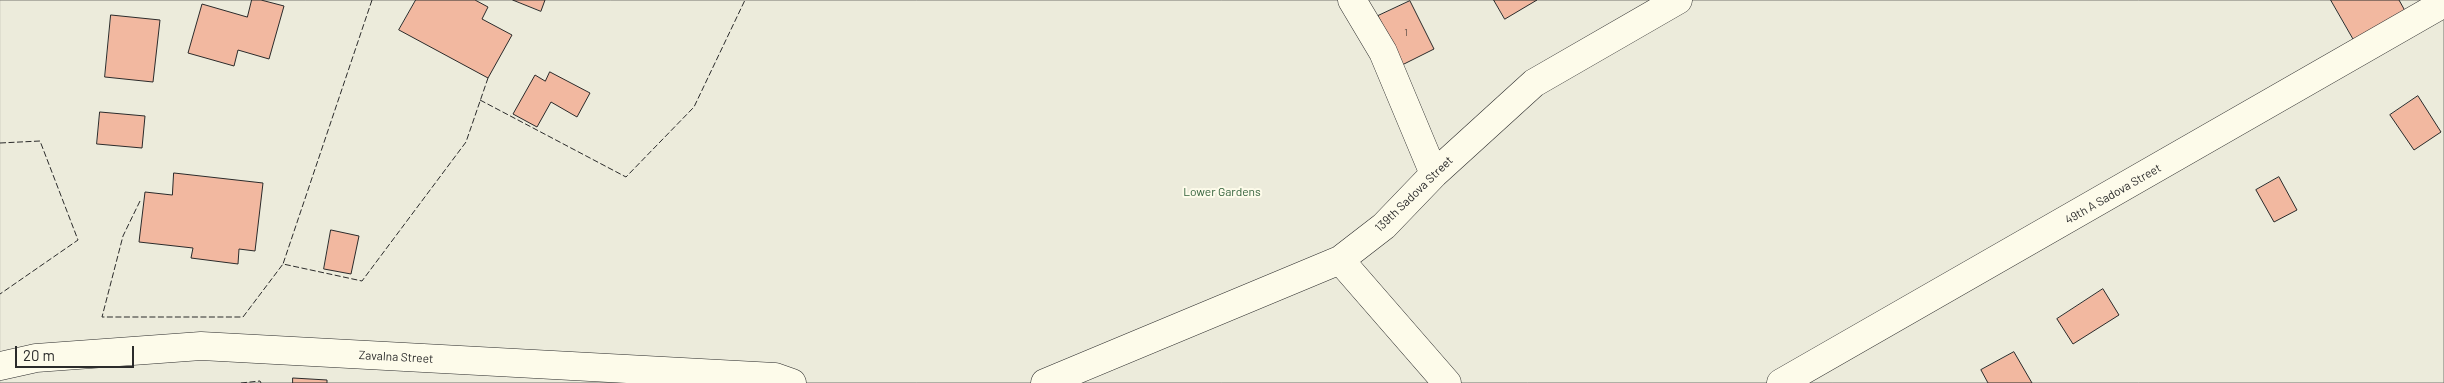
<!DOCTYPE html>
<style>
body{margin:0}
#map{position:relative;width:2444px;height:383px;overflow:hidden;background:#fdfbea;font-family:Barlow,sans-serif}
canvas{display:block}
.scale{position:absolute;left:15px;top:346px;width:119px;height:22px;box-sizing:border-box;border:2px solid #2b2b2b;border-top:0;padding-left:6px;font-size:15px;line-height:18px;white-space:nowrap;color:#2b2b2b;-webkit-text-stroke:4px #fdfbea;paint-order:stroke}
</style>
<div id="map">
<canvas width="2444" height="383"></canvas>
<div class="scale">20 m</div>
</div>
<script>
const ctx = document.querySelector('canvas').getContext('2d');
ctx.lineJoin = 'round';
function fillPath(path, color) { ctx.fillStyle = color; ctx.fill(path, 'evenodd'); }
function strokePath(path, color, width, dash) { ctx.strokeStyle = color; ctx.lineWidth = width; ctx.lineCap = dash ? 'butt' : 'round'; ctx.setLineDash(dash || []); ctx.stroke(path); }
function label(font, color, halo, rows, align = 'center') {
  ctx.font = font + ' Barlow,sans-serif'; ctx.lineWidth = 4; ctx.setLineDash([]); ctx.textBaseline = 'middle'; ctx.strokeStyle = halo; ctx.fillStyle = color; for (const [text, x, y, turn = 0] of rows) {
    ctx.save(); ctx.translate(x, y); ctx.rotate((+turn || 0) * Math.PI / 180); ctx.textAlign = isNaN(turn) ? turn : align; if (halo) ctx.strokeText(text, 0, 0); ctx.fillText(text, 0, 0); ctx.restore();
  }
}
const green = new Path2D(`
 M 0,0 L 2444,0 L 2444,383 L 0,383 Z`);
fillPath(green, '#ecebdb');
strokePath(green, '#74746e', 1);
const building = new Path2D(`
 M 252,0 L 261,0 L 284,6 L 269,59 L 238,50 L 234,66 L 188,53 L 202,4 L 247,17 Z
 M 416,0 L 475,0 L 488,7 L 482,19 L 512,35 L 488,78 L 399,30 Z
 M 513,0 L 545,0 L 541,11 Z
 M 1494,0 L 1537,0 L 1505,19 Z
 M 2331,0 L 2399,0 L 2409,18 L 2358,47 Z
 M 1410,1 L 1434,49 L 1402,65 L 1378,16 Z
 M 111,15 L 160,20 L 153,82 L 105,77 Z
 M 550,72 L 590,93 L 577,117 L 551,102 L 537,127 L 513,114 L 535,75 L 545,81 Z
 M 2418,96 L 2441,132 L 2414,150 L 2390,115 Z
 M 100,112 L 145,116 L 142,148 L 97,144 Z
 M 174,173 L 263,183 L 255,251 L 239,249 L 238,264 L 191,258 L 193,248 L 139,242 L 145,192 L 172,195 Z
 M 2279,177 L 2297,210 L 2274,222 L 2256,190 Z
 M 331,230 L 359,236 L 351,274 L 324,269 Z
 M 2103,289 L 2119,315 L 2073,344 L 2057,319 Z
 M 2014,352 L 2032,383 L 1988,383 L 1981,370 Z
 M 293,378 L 327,380 L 327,383 L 293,383 Z`);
fillPath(building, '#f2b8a0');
strokePath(building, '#2b2b2b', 1);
const minor = new Path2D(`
 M 1352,0 L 1383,52 L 1434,174
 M 1340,260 L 1447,383
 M 0,366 L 36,358 L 201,346 L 775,377 L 792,383
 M 1045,383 L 1340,260 L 1384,226 L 1434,174 L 1534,83 L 1678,0
 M 1781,383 L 2444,3`);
strokePath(minor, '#2b2b2b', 29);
strokePath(minor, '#fdfbea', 28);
strokePath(new Path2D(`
 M 372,0 L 283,264 L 362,281 L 466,142 L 488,78
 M 480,100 L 626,177 L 694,107 L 745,0
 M 0,143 L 40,141 L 78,240 L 0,294
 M 140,201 L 123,236 L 102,317 L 243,317 L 283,264
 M 241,383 L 260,381 L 261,383`), '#2b2b2b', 1, [6, 2.5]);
label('10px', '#5d4e48', null, [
 ["1",1406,33]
]);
label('12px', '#34623c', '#fdfbea', [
 ["Lower Gardens",1222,192]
]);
label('12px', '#2b2b2b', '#fdfbea', [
 ["139th Sadova Street",1414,194,-44],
 ["49th A Sadova Street",2113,194,-30],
 ["Zavalna Street",396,357,3]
]);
</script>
